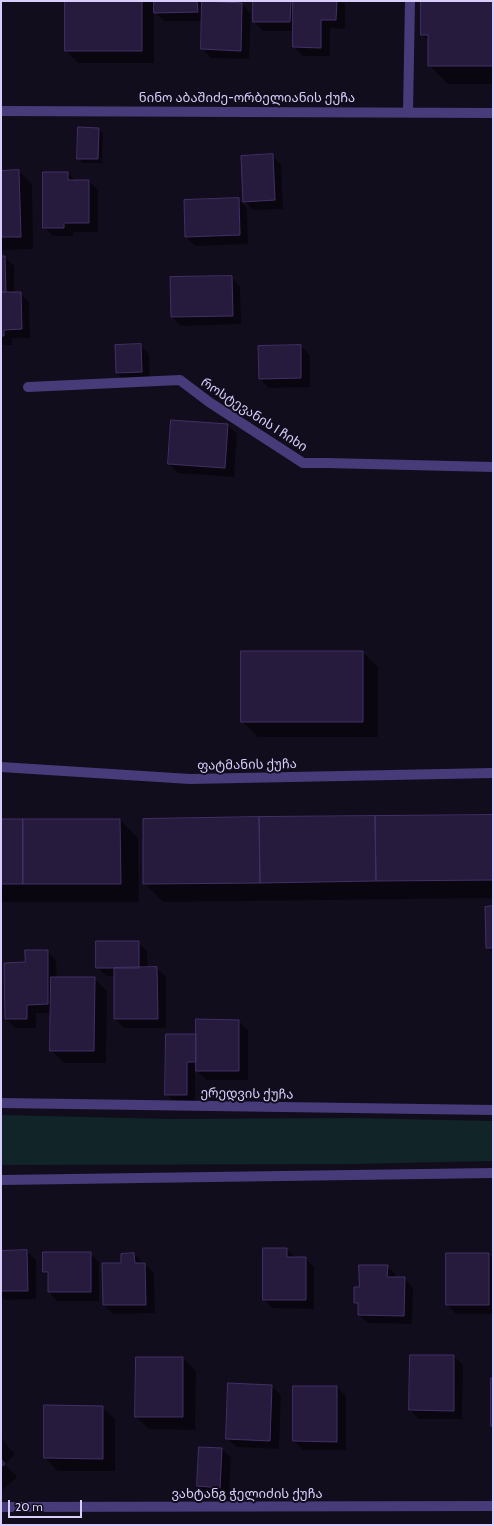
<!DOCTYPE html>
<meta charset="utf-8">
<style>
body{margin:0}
#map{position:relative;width:494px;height:1526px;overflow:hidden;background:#120d1d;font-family:Cabin,sans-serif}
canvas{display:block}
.frame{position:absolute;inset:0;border:2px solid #d9cdfb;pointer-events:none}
.scale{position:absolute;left:8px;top:1500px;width:74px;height:18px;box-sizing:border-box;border:2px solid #d9cdfb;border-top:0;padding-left:5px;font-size:12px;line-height:14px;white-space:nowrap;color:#d9cdfb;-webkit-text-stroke:3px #120d1d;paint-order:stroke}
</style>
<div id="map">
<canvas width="494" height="1526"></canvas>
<div class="frame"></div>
<div class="scale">20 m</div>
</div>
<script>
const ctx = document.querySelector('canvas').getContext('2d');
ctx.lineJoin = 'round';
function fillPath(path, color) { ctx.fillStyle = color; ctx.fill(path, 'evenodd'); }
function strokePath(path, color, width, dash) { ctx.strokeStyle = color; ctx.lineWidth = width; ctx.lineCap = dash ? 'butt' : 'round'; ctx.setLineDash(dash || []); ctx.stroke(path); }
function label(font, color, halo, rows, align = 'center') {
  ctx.font = font + ' Cabin,"Noto Sans Georgian",sans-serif'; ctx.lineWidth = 4; ctx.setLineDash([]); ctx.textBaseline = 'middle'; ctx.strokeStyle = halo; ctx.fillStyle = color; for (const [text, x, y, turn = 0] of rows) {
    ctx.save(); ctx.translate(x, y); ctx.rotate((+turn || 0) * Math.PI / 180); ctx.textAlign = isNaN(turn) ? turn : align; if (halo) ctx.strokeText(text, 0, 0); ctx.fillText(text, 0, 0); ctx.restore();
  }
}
fillPath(new Path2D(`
 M 1,1115 L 172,1119 L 352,1118 L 493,1121 L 493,1161 L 353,1164 L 1,1165 Z`), '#112427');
fillPath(new Path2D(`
 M 66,1 L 206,1 L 206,3 L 242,4 L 251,13 L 249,59 L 211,58 L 202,49 L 203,21 L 164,21 L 154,11 L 154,63 L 78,63 L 66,51 Z
 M 254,1 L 341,1 L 345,5 L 345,29 L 330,28 L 330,56 L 303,56 L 294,47 L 294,31 L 263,31 L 254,22 Z
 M 422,1 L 493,1 L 493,84 L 448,84 L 429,65 L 429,41 L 422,34 Z
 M 98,129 L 103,133 L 102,163 L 83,163 L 78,158 Z
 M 272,155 L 281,164 L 283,209 L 253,210 L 244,201 Z
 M 19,171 L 32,184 L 33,249 L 1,250 L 1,172 Z
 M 68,173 L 76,181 L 89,181 L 98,190 L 98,232 L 73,232 L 73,236 L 53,236 L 44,227 Z
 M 238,199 L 247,208 L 248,244 L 195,246 L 186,237 Z
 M 1,257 L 5,257 L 14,266 L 14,293 L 20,293 L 29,302 L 30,338 L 12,338 L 12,345 L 1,345 Z
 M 231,277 L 240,286 L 241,324 L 181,326 L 172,317 Z
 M 140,345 L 149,354 L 150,381 L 126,382 L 117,373 Z
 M 301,346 L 310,355 L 310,387 L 269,388 L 260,379 Z
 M 172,422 L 228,425 L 237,434 L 234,477 L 178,473 L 169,464 Z
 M 363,652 L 378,667 L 378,737 L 258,737 L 242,721 Z
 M 493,816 L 493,898 L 163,902 L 144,883 Z
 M 1,820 L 120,820 L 138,838 L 139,902 L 1,902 Z
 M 493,907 L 493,954 L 487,947 Z
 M 138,942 L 147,951 L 148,969 L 157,968 L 166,977 L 166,1028 L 124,1028 L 115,1019 L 115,976 L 106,976 L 97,967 Z
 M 47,951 L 56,960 L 57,978 L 94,978 L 107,991 L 106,1063 L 64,1063 L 51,1050 L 51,1013 L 36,1013 L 36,1028 L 15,1028 L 6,1019 L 26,963 Z
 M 239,1021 L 248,1030 L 248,1080 L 206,1080 L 195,1069 L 195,1103 L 175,1103 L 166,1094 L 197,1035 Z
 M 287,1249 L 296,1258 L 305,1258 L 314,1267 L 314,1309 L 272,1308 L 264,1299 Z
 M 27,1251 L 36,1260 L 36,1299 L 4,1300 L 1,1296 L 1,1252 Z
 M 90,1253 L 99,1262 L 99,1301 L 57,1301 L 49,1292 L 49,1276 L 44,1272 Z
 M 134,1254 L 154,1273 L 155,1313 L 113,1314 L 104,1305 L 122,1264 Z
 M 489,1254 L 493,1259 L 493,1314 L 456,1314 L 447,1305 Z
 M 387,1266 L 396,1275 L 396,1278 L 404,1278 L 413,1287 L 412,1324 L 368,1323 L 359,1315 L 359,1307 L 355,1303 L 360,1288 Z
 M 454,1356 L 463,1365 L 462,1419 L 419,1419 L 410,1410 Z
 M 183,1358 L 196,1371 L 195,1430 L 149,1429 L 136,1417 Z
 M 229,1384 L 272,1386 L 281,1395 L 279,1449 L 236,1447 L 227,1438 Z
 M 337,1387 L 346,1396 L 346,1450 L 303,1450 L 294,1441 Z
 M 102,1407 L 115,1419 L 115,1471 L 58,1471 L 45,1458 Z
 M 1,1438 L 15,1454 L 5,1464 L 17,1477 L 1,1491 Z
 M 222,1449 L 231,1458 L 229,1496 L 207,1495 L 198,1486 Z`), '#0007');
const building = new Path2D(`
 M 65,1 L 142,1 L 142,51 L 65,51 Z
 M 154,1 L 197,1 L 198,12 L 154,13 Z
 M 202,1 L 242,3 L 241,51 L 201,49 Z
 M 253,1 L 291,1 L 290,22 L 253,22 Z
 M 293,1 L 337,1 L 336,20 L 321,20 L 321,48 L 293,47 Z
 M 421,1 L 493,1 L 493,66 L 428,66 L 428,35 L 421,35 Z
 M 78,127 L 99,128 L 98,159 L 77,159 Z
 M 273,154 L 275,200 L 243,202 L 241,156 Z
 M 19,170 L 21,237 L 1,237 L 1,171 Z
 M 43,172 L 68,172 L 68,180 L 89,180 L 89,223 L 64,223 L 64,228 L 43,228 Z
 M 239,198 L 240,235 L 185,237 L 184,200 Z
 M 1,256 L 5,256 L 6,292 L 1,292 Z
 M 232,276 L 233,316 L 171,317 L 170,277 Z
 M 1,292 L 21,292 L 22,329 L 4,330 L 4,336 L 1,336 Z
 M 141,344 L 142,372 L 116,373 L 115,345 Z
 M 301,345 L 301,378 L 259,379 L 258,346 Z
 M 171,420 L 228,424 L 225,468 L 168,464 Z
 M 241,651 L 363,651 L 363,722 L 241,722 Z
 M 493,815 L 493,880 L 376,881 L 375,816 Z
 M 375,816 L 376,881 L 260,883 L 259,817 Z
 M 259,817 L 260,883 L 143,884 L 143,819 Z
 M 1,819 L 23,819 L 23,884 L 1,884 Z
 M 23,819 L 120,819 L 121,884 L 23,884 Z
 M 493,906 L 493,948 L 486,948 L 485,907 Z
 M 96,941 L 139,941 L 139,968 L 96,968 Z
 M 25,950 L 48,950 L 48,1004 L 27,1005 L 27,1019 L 5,1019 L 4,963 L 25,962 Z
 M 157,967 L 158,1019 L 114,1019 L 114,968 Z
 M 51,977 L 95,977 L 94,1051 L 50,1051 Z
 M 196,1019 L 239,1020 L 239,1071 L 196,1071 Z
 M 166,1034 L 196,1034 L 196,1062 L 187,1062 L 187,1095 L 165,1095 Z
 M 263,1248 L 287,1248 L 287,1257 L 306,1257 L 306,1300 L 263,1300 Z
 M 27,1250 L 28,1291 L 1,1291 L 1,1251 Z
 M 43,1252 L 91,1252 L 91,1292 L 48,1292 L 48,1272 L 43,1272 Z
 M 134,1253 L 135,1263 L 145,1263 L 146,1305 L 103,1305 L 102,1263 L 121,1263 L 121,1254 Z
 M 446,1253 L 489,1253 L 489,1305 L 446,1305 Z
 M 359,1265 L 388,1265 L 387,1277 L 405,1277 L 404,1316 L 358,1315 L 358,1303 L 354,1303 L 354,1287 L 359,1287 Z
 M 410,1355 L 454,1355 L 454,1411 L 409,1410 Z
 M 136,1357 L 183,1357 L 183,1417 L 135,1417 Z
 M 491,1378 L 493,1378 L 493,1426 L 491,1426 Z
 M 228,1383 L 272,1385 L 270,1441 L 226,1439 Z
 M 293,1386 L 337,1386 L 337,1442 L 293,1441 Z
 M 44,1405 L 103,1406 L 103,1459 L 44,1458 Z
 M 199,1447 L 222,1448 L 220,1488 L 197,1486 Z
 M 1,1459 L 5,1464 L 1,1467 Z`);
fillPath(building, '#261b3d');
strokePath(building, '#422f67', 1);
strokePath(new Path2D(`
 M 408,112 L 410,1
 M 28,387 L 180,380 L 209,402 L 303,463 L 327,463`), '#473c79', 10);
strokePath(new Path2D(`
 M 1,111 L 493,113
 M 327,463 L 493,467
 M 1,767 L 190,779 L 493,773
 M 1,1103 L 493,1110
 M 1,1180 L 493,1173
 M 1,1507 L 493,1506`), '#473c79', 10);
label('13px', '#d9cdfb', '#120d1d', [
 ["ნინო აბაშიძე-ორბელიანის ქუჩა",247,98],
 ["როსტევანის I ჩიხი",254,415,33],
 ["ფატმანის ქუჩა",247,765,-1],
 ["ერედვის ქუჩა",247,1094,1],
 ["ვახტანგ ჭელიძის ქუჩა",247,1494]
]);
</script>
